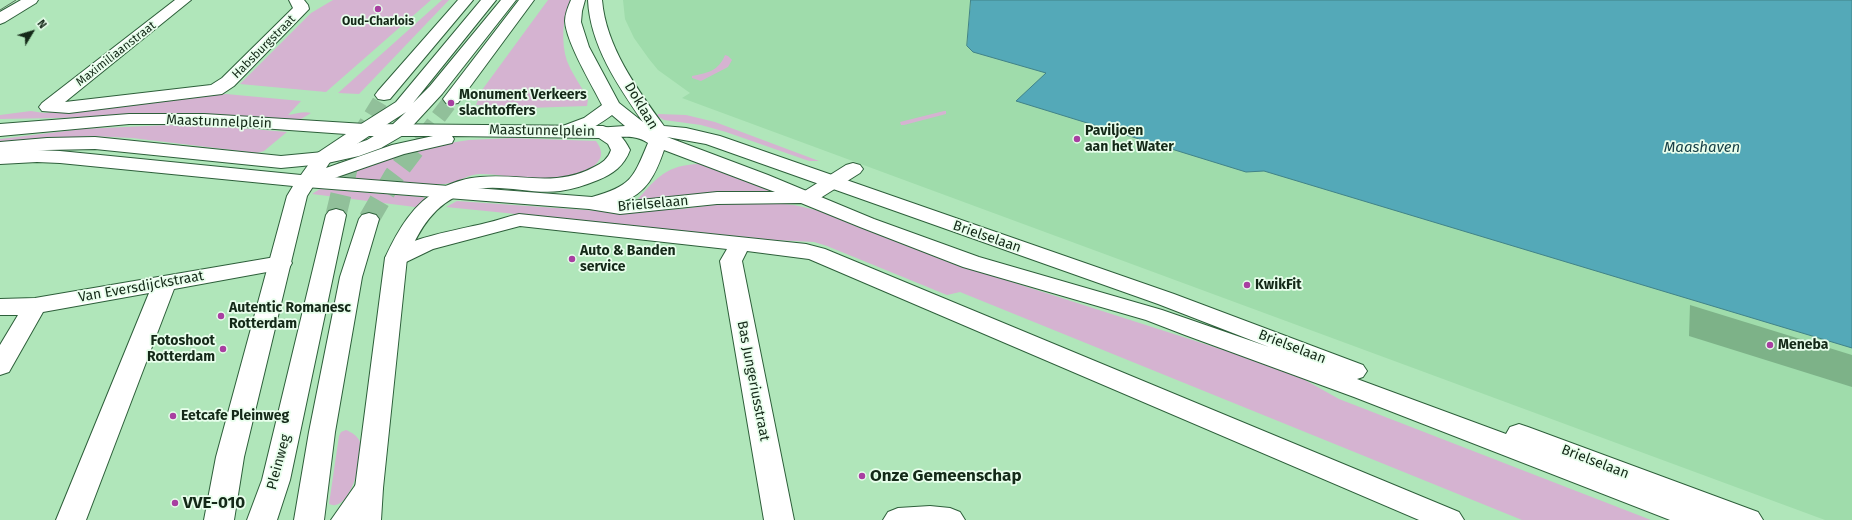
<!DOCTYPE html>
<style>
body{margin:0}
#map{position:relative;width:1852px;height:520px;overflow:hidden;background:#b0e6ba;font-family:"Fira Sans",sans-serif}
canvas{display:block}
.north{position:absolute;left:12px;top:12px;width:40px;height:40px;-webkit-text-stroke:3px #e8feec;paint-order:stroke;rotate:52deg;font-size:11px;font-weight:700;line-height:16px;text-align:center;color:#142918}
.north::after{content:'';display:block;margin:auto;width:14px;height:18px;background:#142918;clip-path:polygon(50% 0,100% 100%,50% 72%,0 100%)}
</style>
<div id="map">
<canvas width="1852" height="520"></canvas>
<div class="north">N</div>
</div>
<script>
const ctx = document.querySelector('canvas').getContext('2d');
ctx.lineJoin = 'round';
function fillPath(path, color) { ctx.fillStyle = color; ctx.fill(path, 'evenodd'); }
function strokePath(path, color, width, dash) { ctx.strokeStyle = color; ctx.lineWidth = width; ctx.lineCap = dash ? 'butt' : 'round'; ctx.setLineDash(dash || []); ctx.stroke(path); }
function label(font, color, halo, rows, align = 'center') {
  ctx.font = font + ' "Fira Sans",sans-serif'; ctx.lineWidth = 3.5; ctx.setLineDash([]); ctx.textBaseline = 'middle'; ctx.strokeStyle = halo; ctx.fillStyle = color; for (const [text, x, y, turn = 0] of rows) {
    ctx.save(); ctx.translate(x, y); ctx.rotate((+turn || 0) * Math.PI / 180); ctx.textAlign = isNaN(turn) ? turn : align; if (halo) ctx.strokeText(text, 0, 0); ctx.fillText(text, 0, 0); ctx.restore();
  }
}
fillPath(new Path2D(`
 M 623,0 L 997,0 L 1852,292 L 1852,520 L 1825,520 L 682,98 L 690,93 L 658,70 L 649,59 L 634,38 L 625,19 Z`), '#9fdcab');
fillPath(new Path2D(`
 M 333,0 L 431,0 L 326,92 L 240,84 L 311,13 Z
 M 442,0 L 449,0 L 359,94 L 338,93 Z
 M 548,0 L 571,0 C 562,17 561,43 567,61 C 572,74 582,87 588,99 L 587,106 L 527,108 L 476,105 L 482,90 Z
 M 725,55 L 728,56 L 732,60 L 728,67 L 701,81 L 692,78 L 692,76 C 707,73 719,71 725,55 Z
 M 226,94 L 301,101 L 288,115 C 296,114 304,111 311,113 L 301,119 L 297,120 L 214,115 L 0,119 L 0,115 L 31,111 L 44,113 Z
 M 944,111 L 946,111 L 946,114 L 904,125 L 901,125 L 900,122 Z
 M 658,114 L 686,115 L 715,122 L 819,161 L 809,161 L 726,132 L 701,125 L 664,120 L 657,116 Z
 M 168,125 L 229,127 L 287,132 L 264,151 L 257,153 L 132,138 L 90,136 L 0,144 L 0,139 L 82,129 Z
 M 511,138 L 596,141 C 601,148 604,155 597,163 C 571,192 513,174 480,174 C 468,174 457,183 445,184 C 413,186 379,180 347,178 L 340,174 L 430,146 L 469,140 Z
 M 699,164 L 710,167 L 781,192 L 779,194 L 727,192 L 637,200 C 657,177 667,165 699,164 Z
 M 320,189 L 423,197 L 426,199 L 419,207 L 415,207 L 312,194 Z
 M 457,201 L 614,212 L 681,209 L 729,203 L 764,202 L 794,205 L 833,214 L 990,275 L 1289,371 L 1339,399 L 1651,520 L 1522,520 L 960,292 L 947,295 L 827,246 L 814,242 L 775,240 L 446,207 Z
 M 346,430 C 351,432 358,436 360,442 C 364,455 352,504 335,505 C 333,506 331,504 329,504 L 339,436 L 341,432 Z`), '#d5b3d1');
const water = new Path2D(`
 M 971,0 L 1852,0 L 1852,348 L 1264,171 L 1246,172 L 1016,101 L 1046,73 L 973,52 L 967,46 Z`);
fillPath(water, '#54a9b8');
strokePath(water, '#418388', 1);
fillPath(new Path2D(`
 M 1690,305 L 1852,355 L 1852,387 L 1689,336 Z`), '#7db288');
strokePath(new Path2D(`
 M 359,136 L 384,95
 M 424,136 L 452,99`), '#91c09a', 16, [16, 8]);
strokePath(new Path2D(`
 M 336,215 L 352,148 L 360,135
 M 369,219 L 394,176 L 425,135`), '#91c09a', 21, [21, 10]);
const minor = new Path2D(`
 M 175,0 L 191,0 L 65,102 L 211,85 L 222,78 L 293,8 L 289,0 L 304,0 L 308,5 L 309,9 L 234,86 L 222,94 L 69,113 L 42,111 L 39,107 L 42,103 Z
 M 853,163 L 860,165 L 863,169 L 860,173 L 814,202 L 807,204 L 800,202 L 797,198 L 800,194 L 846,165 Z
 M 519,214 L 806,244 L 825,249 L 1459,512 L 1464,520 L 1419,520 L 809,259 L 747,251 L 742,261 L 794,520 L 764,520 L 720,261 L 727,249 L 520,226 L 433,249 L 404,263 L 396,265 L 388,263 L 385,258 C 398,239 463,229 486,223 C 497,221 508,216 519,214 Z
 M 281,256 L 289,258 L 292,263 L 289,268 L 174,289 L 86,520 L 56,520 L 149,293 L 43,312 L 9,372 L 0,375 L 0,345 L 18,315 L 0,315 L 0,299 L 35,298 Z
 M 369,477 L 379,480 L 383,488 L 381,520 L 351,520 L 355,488 L 359,480 Z
 M 930,506 L 950,508 L 960,512 L 965,520 L 883,520 L 888,512 L 898,508 Z`);
const tertiary = new Path2D(`
 M 21,0 L 38,0 L 36,3 L 5,22 L 0,24 L 0,12 Z`);
const secondary = new Path2D(`
 M 571,0 L 585,0 L 582,11 L 581,22 L 589,47 L 619,103 L 643,122 C 618,86 590,45 588,0 L 602,0 C 606,47 637,89 664,126 L 686,128 L 720,136 L 1174,294 L 1363,365 L 1367,371 L 1363,377 L 1357,379 L 1506,434 L 1510,427 L 1519,424 L 1528,427 L 1758,512 L 1763,520 L 1670,520 L 1354,397 L 1185,335 L 1146,320 L 963,267 L 860,227 L 801,203 L 717,204 L 620,214 L 589,209 L 306,187 L 299,185 L 296,181 L 299,177 L 306,175 L 592,197 C 631,186 633,179 648,143 C 630,131 616,141 596,136 L 594,132 L 596,128 L 625,126 L 612,115 C 598,125 578,139 560,135 L 558,131 L 560,127 L 584,118 L 602,105 C 592,85 566,42 565,21 C 565,14 568,7 571,0 ZM 667,137 L 706,144 L 1158,304 L 1269,347 L 1162,310 L 979,257 L 874,219 L 768,175 ZM 664,150 L 775,192 L 717,192 L 621,202 C 647,194 656,173 664,150 Z`);
const primary = new Path2D(`
 M 129,114 L 204,114 L 365,124 L 603,126 C 617,130 624,138 630,150 C 624,166 613,174 598,180 C 586,185 573,189 560,191 C 529,195 495,181 466,192 C 434,204 420,228 407,258 L 383,488 L 379,496 L 369,499 L 359,496 L 355,488 L 385,258 C 398,230 413,203 442,188 C 453,182 467,178 480,177 C 521,173 555,188 594,167 C 602,163 608,159 611,150 L 608,144 L 599,138 L 452,136 L 454,139 L 452,143 L 404,154 L 314,185 L 307,196 L 244,457 L 234,520 L 204,520 L 216,457 L 287,196 L 293,186 L 60,163 L 37,162 L 0,164 L 0,152 L 37,150 L 60,151 L 301,175 L 316,154 L 346,134 L 204,124 L 129,124 L 0,136 L 0,124 ZM 369,136 L 433,136 L 392,145 L 326,168 L 330,162 Z`);
const trunk = new Path2D(`
 M 458,0 L 473,0 L 390,99 L 384,100 L 378,99 L 375,95 L 378,91 Z
 M 481,0 L 496,0 L 413,103 L 430,86 L 501,0 L 516,0 L 442,94 L 405,134 L 381,148 L 359,156 L 323,164 L 281,168 L 95,149 L 47,150 L 0,154 L 0,142 L 47,138 L 95,137 L 281,156 L 323,152 L 347,147 L 367,140 L 391,126 L 406,112 L 372,134 L 365,136 L 358,134 L 356,130 L 358,126 L 396,102 Z
 M 519,0 L 534,0 L 458,103 L 452,104 L 446,103 L 443,99 L 446,95 Z
 M 336,209 L 343,211 L 346,215 L 290,480 L 277,520 L 247,520 L 262,480 L 326,215 L 329,211 Z
 M 369,213 L 376,215 L 379,219 L 362,277 L 335,432 L 324,520 L 294,520 L 309,432 L 340,277 L 359,219 L 362,215 Z
 M 369,477 L 379,480 L 383,488 L 362,520 L 331,520 L 359,480 Z`);
strokePath(minor, '#2d5f3a', 2);
strokePath(tertiary, '#2d5f3a', 2);
strokePath(secondary, '#2d5f3a', 2);
strokePath(primary, '#2d5f3a', 2);
strokePath(trunk, '#2d5f3a', 2);
fillPath(minor, '#fff');
fillPath(tertiary, '#fff');
fillPath(secondary, '#fff');
fillPath(primary, '#fff');
fillPath(trunk, '#fff');
strokePath(new Path2D(`
 M 0,10 L 16,0`), '#55785b', 1);
for (const [x, y, r, color] of [
 [378,9,4,"#a83fa1"],
 [451,103,4,"#a83fa1"],
 [1077,139,4,"#a83fa1"],
 [572,259,4,"#a83fa1"],
 [1247,285,4,"#a83fa1"],
 [221,316,4,"#a83fa1"],
 [1770,345,4,"#a83fa1"],
 [223,349,4,"#a83fa1"],
 [173,416,4,"#a83fa1"],
 [862,476,4,"#a83fa1"],
 [175,503,4,"#a83fa1"]
]) { const dot = new Path2D(); dot.arc(x, y, r, 0, 2 * Math.PI); ctx.fillStyle = color; ctx.fill(dot); strokePath(dot, '#e8feec', 1.5); }
label('bold 12px', '#142918', '#e8feec', [
 ["Oud-Charlois",378,22]
]);
label('12px', '#142918', '#e8feec', [
 ["Habsburgstraat",264,47,-45],
 ["Maximiliaanstraat",116,54,-38]
]);
label('bold 14px', '#142918', '#e8feec', [
 ["Monument Verkeers",459,95],
 ["slachtoffers",459,111],
 ["Paviljoen",1085,131],
 ["aan het Water",1085,147],
 ["Auto & Banden",580,251],
 ["service",580,267],
 ["KwikFit",1255,285],
 ["Autentic Romanesc",229,308],
 ["Rotterdam",229,324],
 ["Fotoshoot",215,341,"right"],
 ["Rotterdam",215,357,"right"],
 ["Meneba",1778,345],
 ["Eetcafe Pleinweg",181,416]
], 'left');
label('14px', '#142918', '#e8feec', [
 ["Doklaan",641,106,59],
 ["Maastunnelplein",219,122,2],
 ["Maastunnelplein",542,131,1],
 ["Brielselaan",653,204,-5],
 ["Brielselaan",987,237,19],
 ["Van Eversdijckstraat",141,287,-10],
 ["Brielselaan",1292,347,21],
 ["Bas Jungeriusstraat",753,381,79],
 ["Pleinweg",279,462,-75],
 ["Brielselaan",1595,462,21]
]);
label('italic 15px', '#184047', '#e8feec', [
 ["Maashaven",1702,148]
]);
label('bold 17px', '#142918', '#e8feec', [
 ["Onze Gemeenschap",870,476],
 ["VVE-010",183,503]
], 'left');
</script>
